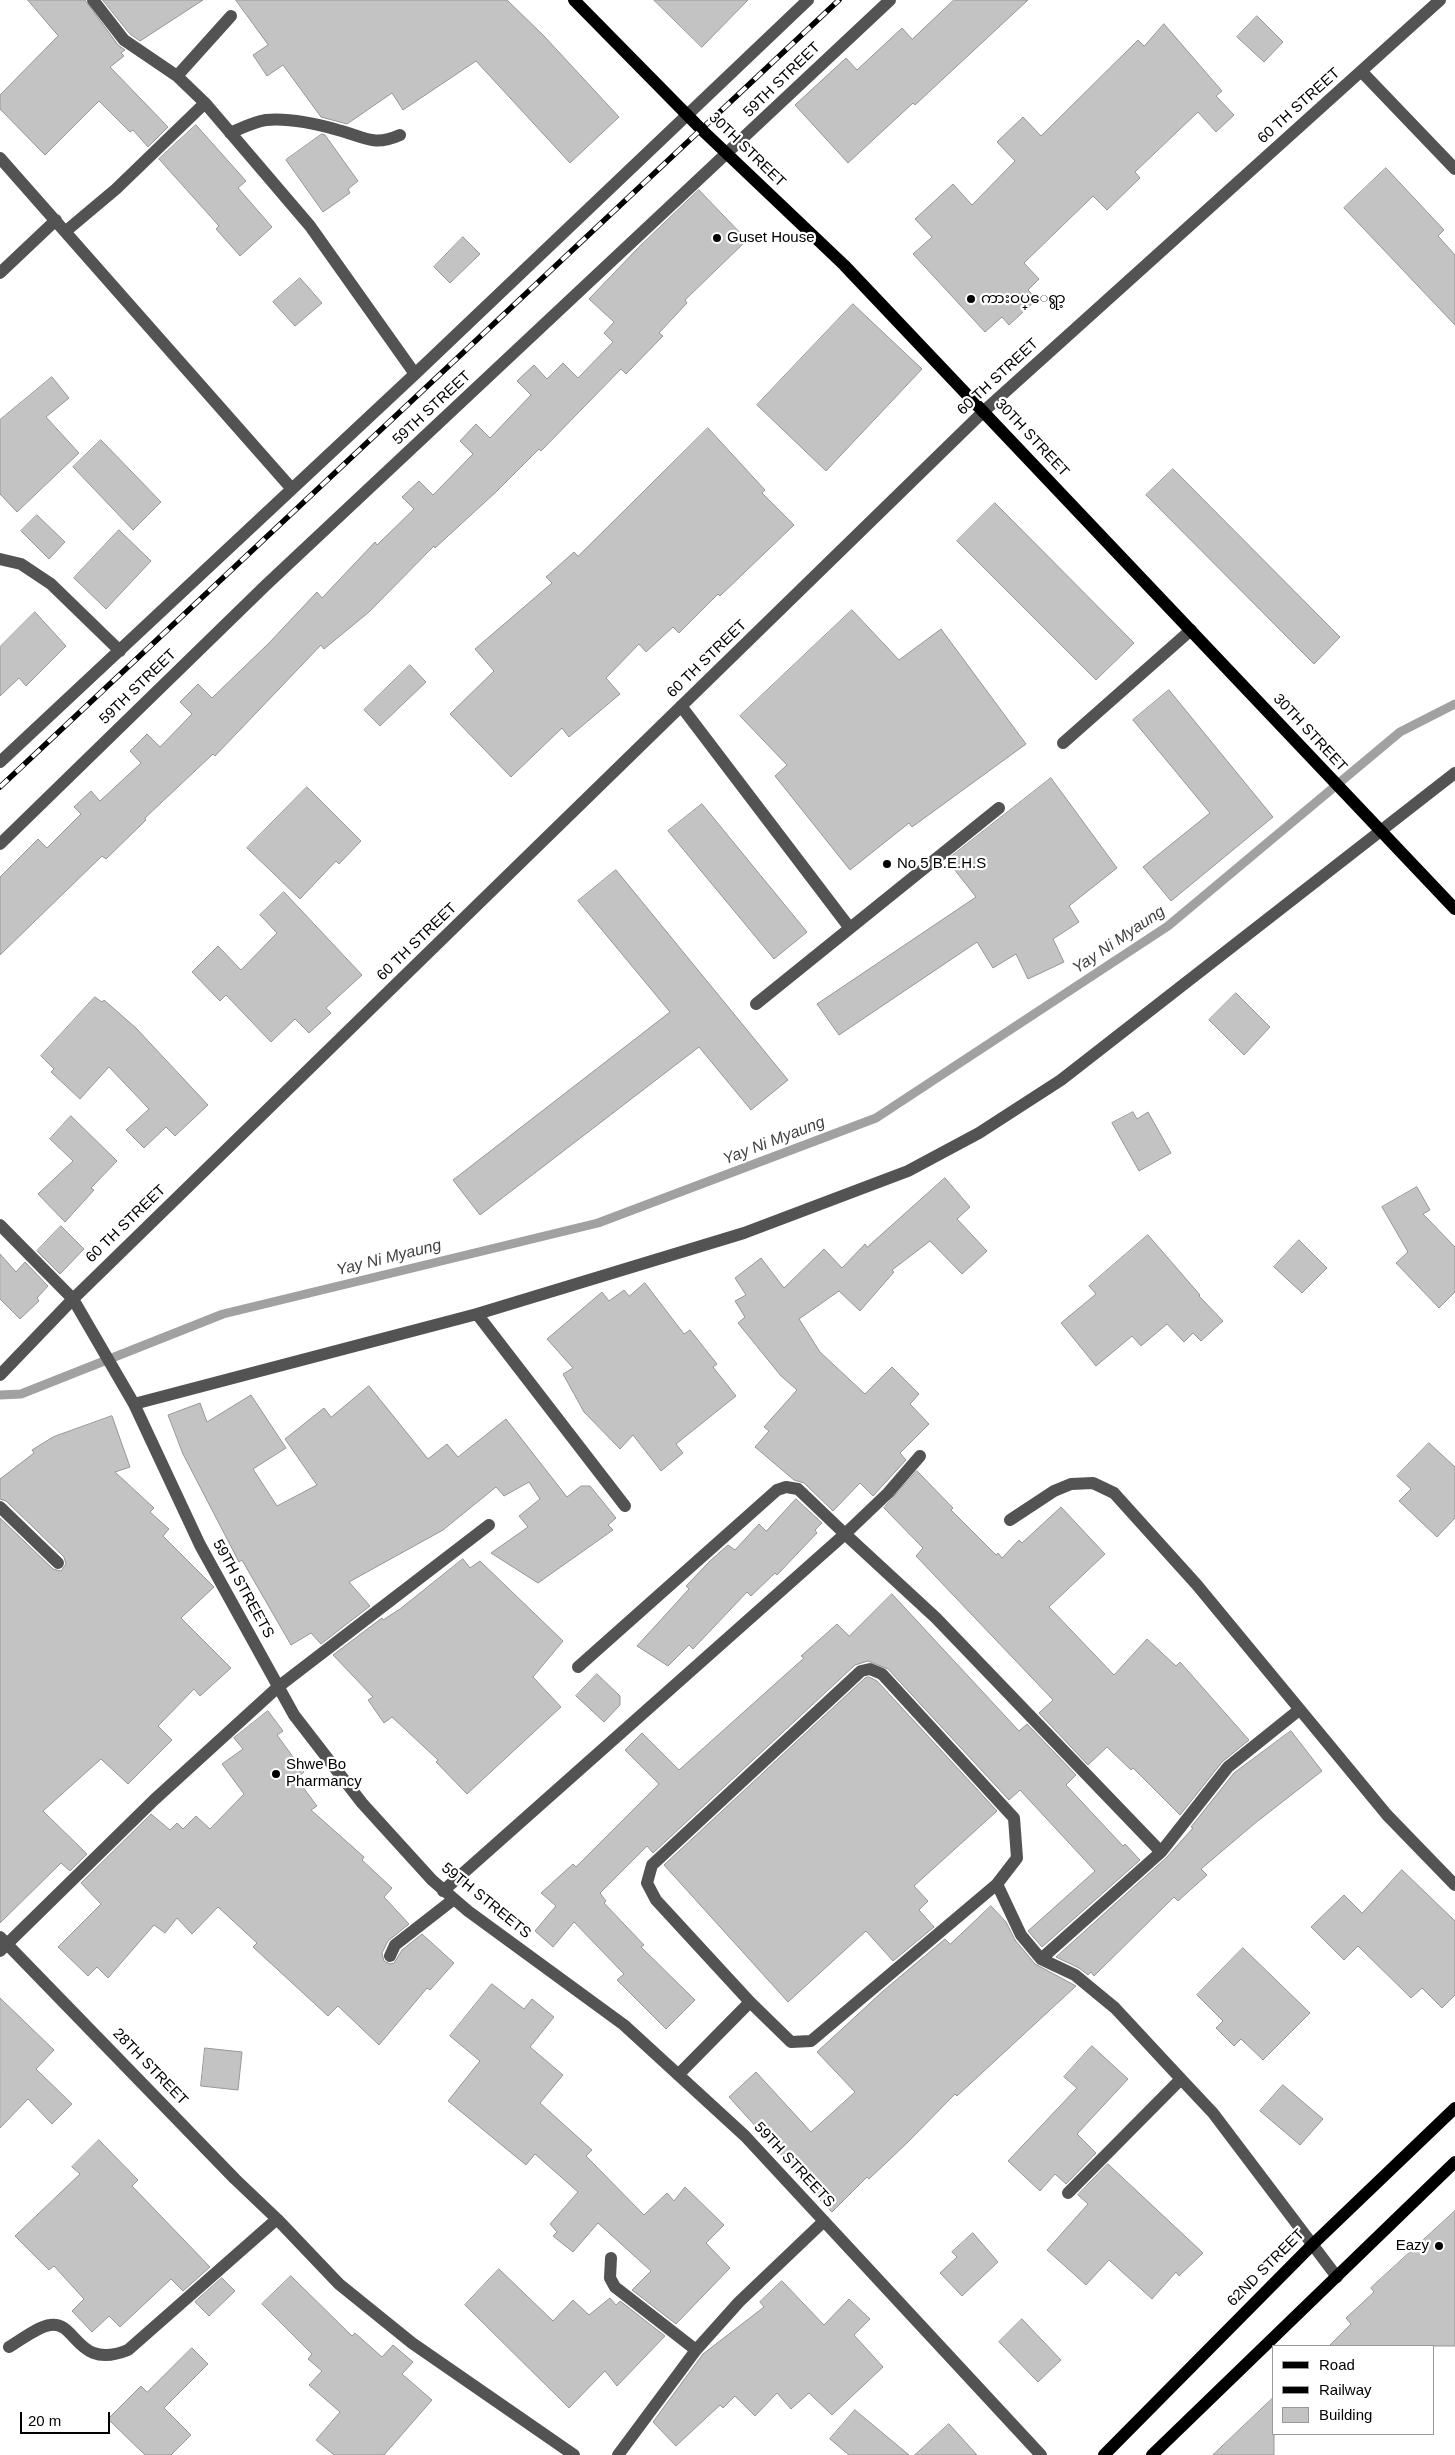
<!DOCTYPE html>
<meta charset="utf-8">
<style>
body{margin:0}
#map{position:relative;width:1455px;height:2455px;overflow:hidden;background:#fff;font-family:Arial,sans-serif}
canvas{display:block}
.legend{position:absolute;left:1272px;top:2345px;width:162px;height:90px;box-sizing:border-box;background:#fff;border:1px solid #999;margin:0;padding:6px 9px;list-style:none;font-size:15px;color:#000}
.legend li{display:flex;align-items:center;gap:10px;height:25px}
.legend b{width:25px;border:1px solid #999}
.scale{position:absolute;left:20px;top:2412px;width:90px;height:22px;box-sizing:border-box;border:2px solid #000;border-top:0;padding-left:6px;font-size:15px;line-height:18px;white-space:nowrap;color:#000;-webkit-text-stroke:4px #fff;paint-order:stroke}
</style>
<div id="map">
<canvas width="1455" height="2455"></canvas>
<ul class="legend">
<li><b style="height:6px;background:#000"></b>Road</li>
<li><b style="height:6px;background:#000"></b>Railway</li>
<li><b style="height:14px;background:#c3c3c3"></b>Building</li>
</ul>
<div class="scale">20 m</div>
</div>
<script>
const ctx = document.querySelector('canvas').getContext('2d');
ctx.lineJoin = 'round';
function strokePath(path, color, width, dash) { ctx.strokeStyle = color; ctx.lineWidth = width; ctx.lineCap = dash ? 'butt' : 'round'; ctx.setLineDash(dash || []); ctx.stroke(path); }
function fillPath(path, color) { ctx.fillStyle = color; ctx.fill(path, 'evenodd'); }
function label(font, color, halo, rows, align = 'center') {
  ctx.font = font + ' Arial,"Noto Sans Myanmar",sans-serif'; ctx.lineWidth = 4.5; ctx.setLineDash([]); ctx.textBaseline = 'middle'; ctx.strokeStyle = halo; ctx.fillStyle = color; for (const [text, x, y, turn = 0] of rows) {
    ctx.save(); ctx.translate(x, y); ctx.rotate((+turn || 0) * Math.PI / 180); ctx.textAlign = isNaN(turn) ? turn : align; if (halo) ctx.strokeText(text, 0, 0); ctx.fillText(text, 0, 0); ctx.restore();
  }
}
strokePath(new Path2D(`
 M 0,1395 L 21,1394 L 223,1314 L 598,1223 L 876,1118 L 1168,926 L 1400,732 L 1455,704`), '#a1a1a1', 9);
const building = new Path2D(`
 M 28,0 L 85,0 L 118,45 L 125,50 L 121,53 L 124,56 L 110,67 L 168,127 L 148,147 L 133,130 L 130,132 L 99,101 L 45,155 L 0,109 L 0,95 L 58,36 Z
 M 103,0 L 203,0 L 140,41 L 130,34 Z
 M 236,0 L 507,0 L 544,36 L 619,117 L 570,163 L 476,61 L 403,110 L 392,93 L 347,124 L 321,117 L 283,65 L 267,76 L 253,55 L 268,45 Z
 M 654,0 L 748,0 L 702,47 Z
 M 954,0 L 1028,0 L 915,105 L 913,103 L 848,163 L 795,105 L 846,58 L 857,70 L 902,28 L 912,39 Z
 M 1257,16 L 1283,42 L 1264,62 L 1237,37 Z
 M 1164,24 L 1222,91 L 1216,96 L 1234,115 L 1216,132 L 1198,112 L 1135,172 L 1140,178 L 1107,210 L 1093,196 L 1024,263 L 1039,279 L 1028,290 L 1037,299 L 1009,325 L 1002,317 L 985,332 L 913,254 L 932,237 L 915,219 L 953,184 L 972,205 L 1015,161 L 997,142 L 1023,117 L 1041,136 L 1138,40 L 1144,46 Z
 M 196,125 L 246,181 L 238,188 L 272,227 L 240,256 L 216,229 L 219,226 L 159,159 Z
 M 322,134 L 325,135 L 358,181 L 348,189 L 350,193 L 323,212 L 286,160 Z
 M 1386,168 L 1444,230 L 1438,236 L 1455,255 L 1455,325 L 1344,208 Z
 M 699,190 L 747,240 L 685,300 L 687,303 L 659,333 L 663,336 L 626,374 L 621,369 L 541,451 L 539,449 L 496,492 L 435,548 L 434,546 L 369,612 L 324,649 L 321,645 L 215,756 L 213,754 L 145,818 L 146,820 L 106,859 L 102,856 L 0,955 L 0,877 L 38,839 L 47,848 L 81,814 L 74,807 L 91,791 L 100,801 L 141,763 L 130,751 L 147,734 L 160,747 L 192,714 L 180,702 L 198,684 L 212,698 L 269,643 L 317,592 L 322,598 L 375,542 L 377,545 L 414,509 L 402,497 L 419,481 L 433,495 L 473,454 L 460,441 L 476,424 L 490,438 L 531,395 L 517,381 L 534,365 L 547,379 L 563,363 L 578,378 L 613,342 L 604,333 L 614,322 L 589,299 L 638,248 Z
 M 463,237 L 480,254 L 450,283 L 434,267 Z
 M 300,278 L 322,303 L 295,326 L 273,302 Z
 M 853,304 L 922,369 L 826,471 L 757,405 Z
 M 52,377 L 69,398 L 46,417 L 79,453 L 17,512 L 0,494 L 0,420 Z
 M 708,428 L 765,490 L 762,493 L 794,525 L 720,596 L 718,594 L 679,633 L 673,627 L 646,652 L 639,644 L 606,678 L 620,694 L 569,737 L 562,728 L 511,777 L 450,714 L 494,671 L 475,649 L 552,583 L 546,577 L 574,552 L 578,556 Z
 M 101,440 L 161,502 L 133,530 L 73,467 Z
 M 1173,469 L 1340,637 L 1314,664 L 1146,495 Z
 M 995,503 L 1134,643 L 1096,680 L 957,541 Z
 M 37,515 L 65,542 L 49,559 L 21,531 Z
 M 119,530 L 151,561 L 106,609 L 74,578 Z
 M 852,610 L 899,660 L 941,629 L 1026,744 L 912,827 L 909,823 L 850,870 L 775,776 L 787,765 L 740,716 Z
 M 35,612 L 66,646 L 26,686 L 19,678 L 0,696 L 0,647 Z
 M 410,665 L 426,682 L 380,726 L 364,710 Z
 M 1169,690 L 1273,817 L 1171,901 L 1143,867 L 1210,813 L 1133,720 Z
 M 1051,778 L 1117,868 L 1069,906 L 1079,922 L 1053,939 L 1064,962 L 1028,979 L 1016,954 L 993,968 L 977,942 L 839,1035 L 817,1004 L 976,897 L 947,860 Z
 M 307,787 L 361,841 L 339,864 L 336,861 L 300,899 L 247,848 Z
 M 702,804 L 807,932 L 774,959 L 668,831 Z
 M 616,870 L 788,1080 L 751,1110 L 699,1047 L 480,1215 L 453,1180 L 670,1012 L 578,901 Z
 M 284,892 L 362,975 L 326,1008 L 331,1013 L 309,1033 L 295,1019 L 271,1042 L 226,995 L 220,1001 L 192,972 L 218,946 L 241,970 L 277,933 L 260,915 Z
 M 1236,993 L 1270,1027 L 1244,1055 L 1209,1020 Z
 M 95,997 L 102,1002 L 104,1000 L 136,1028 L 208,1105 L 175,1136 L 166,1127 L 144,1148 L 126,1130 L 149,1109 L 109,1067 L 80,1099 L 51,1072 L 54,1069 L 41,1056 Z
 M 1133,1112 L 1137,1119 L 1148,1112 L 1171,1153 L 1139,1171 L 1112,1123 Z
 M 71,1116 L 117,1161 L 91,1188 L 94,1190 L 65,1222 L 38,1194 L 73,1161 L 50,1139 Z
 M 945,1178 L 970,1207 L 957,1219 L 987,1251 L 962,1274 L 930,1241 L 892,1270 L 894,1272 L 860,1311 L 839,1291 L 799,1319 L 820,1352 L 865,1394 L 892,1367 L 919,1394 L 910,1404 L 929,1424 L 900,1453 L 906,1460 L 873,1496 L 860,1483 L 833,1511 L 804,1483 L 794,1480 L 755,1447 L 769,1431 L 764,1427 L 797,1390 L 781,1376 L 738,1323 L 745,1317 L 735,1301 L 746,1295 L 735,1278 L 761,1258 L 784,1288 L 824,1249 L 842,1268 L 865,1244 L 867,1247 Z
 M 1417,1187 L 1430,1210 L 1423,1214 L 1455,1247 L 1455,1292 L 1439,1308 L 1396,1263 L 1408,1252 L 1382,1207 Z
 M 61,1226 L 84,1249 L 60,1274 L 37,1251 Z
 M 1148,1235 L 1200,1295 L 1199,1296 L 1223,1321 L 1201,1341 L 1193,1333 L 1184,1342 L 1167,1324 L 1141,1346 L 1132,1336 L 1096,1366 L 1061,1323 L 1096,1294 L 1089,1286 Z
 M 1299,1240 L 1327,1268 L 1302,1293 L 1274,1267 Z
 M 0,1254 L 16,1272 L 25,1262 L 48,1286 L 37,1298 L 39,1301 L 20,1319 L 0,1299 Z
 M 645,1283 L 684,1334 L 690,1330 L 717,1364 L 713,1367 L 736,1396 L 676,1444 L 683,1453 L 661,1471 L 633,1435 L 620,1449 L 584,1412 L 563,1374 L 573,1368 L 547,1339 L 602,1292 L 609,1301 L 624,1290 L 629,1296 Z
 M 369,1386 L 428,1459 L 447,1444 L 458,1457 L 506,1419 L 567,1497 L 581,1486 L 590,1486 L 616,1518 L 608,1525 L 613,1530 L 538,1583 L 491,1553 L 528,1527 L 519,1516 L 540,1499 L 529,1482 L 504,1496 L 496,1487 L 443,1530 L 349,1582 L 370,1606 L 321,1644 L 311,1633 L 291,1645 L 242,1560 L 239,1562 L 183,1454 L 168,1415 L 200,1403 L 207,1422 L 251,1395 L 286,1448 L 253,1469 L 277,1506 L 317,1485 L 285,1439 L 324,1408 L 331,1417 Z
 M 112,1416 L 130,1467 L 115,1472 L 154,1508 L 150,1512 L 169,1529 L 163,1536 L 214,1587 L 181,1618 L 231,1668 L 200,1696 L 194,1689 L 158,1726 L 172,1740 L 128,1784 L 101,1759 L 43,1811 L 87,1854 L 70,1871 L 61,1863 L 0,1923 L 0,1518 L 53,1569 L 61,1571 L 66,1564 L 64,1557 L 6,1501 L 0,1499 L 0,1479 L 34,1453 L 32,1450 L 53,1437 Z
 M 1429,1443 L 1455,1467 L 1455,1518 L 1437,1537 L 1399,1501 L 1411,1489 L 1397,1476 Z
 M 917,1471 L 953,1508 L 951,1510 L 996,1555 L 998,1553 L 1002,1558 L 1019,1540 L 1022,1543 L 1061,1507 L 1105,1554 L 1049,1607 L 1114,1675 L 1147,1639 L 1176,1666 L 1180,1662 L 1249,1740 L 1222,1762 L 1180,1815 L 1133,1768 L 1131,1770 L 1107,1747 L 1088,1765 L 1039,1713 L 1053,1700 L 916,1556 L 923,1548 L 884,1508 Z
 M 796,1499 L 822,1523 L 815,1530 L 817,1533 L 777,1575 L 775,1573 L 751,1596 L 747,1592 L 693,1649 L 689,1645 L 668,1666 L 637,1646 L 689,1589 L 686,1586 L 710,1561 L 728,1545 L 735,1550 L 759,1524 L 766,1531 Z
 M 463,1559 L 470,1568 L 480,1561 L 563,1641 L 533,1677 L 561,1707 L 467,1794 L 436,1762 L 438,1760 L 392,1717 L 384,1723 L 368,1700 L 373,1697 L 333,1655 L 382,1618 L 383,1620 L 400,1609 Z
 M 892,1594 L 1019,1731 L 1027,1724 L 1076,1775 L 1066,1785 L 1123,1846 L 1125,1844 L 1140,1860 L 1042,1947 L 1028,1931 L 1095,1871 L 1020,1790 L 1009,1800 L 888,1669 L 868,1661 L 855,1665 L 653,1853 L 647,1846 L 600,1893 L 606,1901 L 604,1903 L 644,1945 L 641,1947 L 695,2000 L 666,2029 L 617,1980 L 624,1974 L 574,1922 L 553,1947 L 535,1931 L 556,1906 L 541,1893 L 573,1864 L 576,1867 L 659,1784 L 625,1750 L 642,1733 L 679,1770 L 804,1658 L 801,1656 L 837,1624 L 849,1636 Z
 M 597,1674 L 620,1696 L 620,1705 L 604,1722 L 576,1696 Z
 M 869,1677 L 877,1681 L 997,1811 L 914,1886 L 928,1901 L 919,1910 L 934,1927 L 893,1961 L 866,1931 L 788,2002 L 664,1865 L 865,1678 Z
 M 268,1711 L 283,1731 L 277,1735 L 304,1772 L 296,1778 L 317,1806 L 311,1810 L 364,1857 L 362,1860 L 392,1888 L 384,1897 L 409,1924 L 388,1941 L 382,1953 L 384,1961 L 390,1964 L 394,1963 L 402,1950 L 422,1934 L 454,1963 L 430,1990 L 427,1988 L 379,2045 L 338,2006 L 328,2016 L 253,1947 L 257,1943 L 218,1907 L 192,1934 L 177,1918 L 165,1933 L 154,1925 L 108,1978 L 97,1967 L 88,1976 L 58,1947 L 101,1904 L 81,1883 L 151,1814 L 170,1830 L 177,1823 L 183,1829 L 196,1816 L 210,1829 L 244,1794 L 222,1764 L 243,1749 L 234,1738 Z
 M 1291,1731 L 1322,1771 L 1254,1824 L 1201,1869 L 1207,1875 L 1178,1901 L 1174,1897 L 1094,1976 L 1091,1972 L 1088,1975 L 1079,1968 L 1056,1957 L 1166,1858 L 1193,1828 L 1191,1827 L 1234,1773 Z
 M 1402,1870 L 1455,1921 L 1455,1995 L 1442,2008 L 1422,1988 L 1411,1998 L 1358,1946 L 1344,1960 L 1311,1927 L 1344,1895 L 1362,1913 Z
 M 991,1906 L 1006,1922 L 1015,1940 L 1035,1964 L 1076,1986 L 957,2096 L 955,2094 L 907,2143 L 869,2179 L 867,2177 L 832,2212 L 805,2185 L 807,2183 L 729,2097 L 756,2072 L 811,2132 L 855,2092 L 817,2052 L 882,1992 L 945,1939 L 950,1944 Z
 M 1243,1948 L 1310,2013 L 1263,2060 L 1241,2039 L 1234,2046 L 1216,2028 L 1223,2021 L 1197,1995 Z
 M 492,1984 L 524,2009 L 532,1999 L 554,2017 L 530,2047 L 563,2075 L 540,2103 L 592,2150 L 586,2156 L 644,2215 L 667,2193 L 674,2201 L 685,2187 L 724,2225 L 706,2243 L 730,2268 L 676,2324 L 632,2290 L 651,2271 L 598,2223 L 573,2252 L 553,2236 L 557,2232 L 550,2224 L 578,2192 L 535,2154 L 526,2165 L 448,2101 L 480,2061 L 450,2036 Z
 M 0,1998 L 54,2050 L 36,2069 L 72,2104 L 52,2124 L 28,2099 L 0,2128 Z
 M 1092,2046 L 1128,2079 L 1077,2134 L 1096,2153 L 1066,2184 L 1055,2174 L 1040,2191 L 1008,2161 L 1077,2088 L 1064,2077 Z
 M 205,2048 L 242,2052 L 238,2090 L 201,2086 Z
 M 1283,2085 L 1323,2119 L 1300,2145 L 1260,2111 Z
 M 99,2140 L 138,2180 L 132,2186 L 210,2267 L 183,2291 L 171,2279 L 120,2327 L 109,2316 L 92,2332 L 72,2311 L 84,2299 L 54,2266 L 49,2270 L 15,2236 L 80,2174 L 72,2167 Z
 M 1108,2164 L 1203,2253 L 1179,2276 L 1176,2272 L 1152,2299 L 1109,2260 L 1086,2285 L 1047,2250 L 1088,2204 L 1078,2195 Z
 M 1455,2211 L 1455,2346 L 1329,2346 L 1351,2324 L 1346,2318 L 1374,2292 L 1371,2288 Z
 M 973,2233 L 998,2262 L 962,2296 L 940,2273 L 957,2257 L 952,2252 Z
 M 499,2269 L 553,2321 L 573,2300 L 589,2315 L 610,2298 L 616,2305 L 620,2301 L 665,2336 L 617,2386 L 605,2371 L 569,2408 L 465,2305 Z
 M 291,2276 L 352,2336 L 355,2333 L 382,2357 L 393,2345 L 413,2362 L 402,2374 L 432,2400 L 384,2455 L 334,2455 L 316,2440 L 340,2412 L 309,2385 L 322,2371 L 308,2359 L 312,2354 L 262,2304 Z
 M 222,2278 L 235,2291 L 209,2316 L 195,2302 Z
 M 782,2281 L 824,2325 L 849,2299 L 870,2319 L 854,2335 L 883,2367 L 832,2415 L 809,2393 L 791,2409 L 777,2393 L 755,2416 L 735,2396 L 723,2408 L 720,2405 L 676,2446 L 653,2422 L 703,2354 L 764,2307 L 760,2302 Z
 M 1022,2319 L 1061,2360 L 1038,2382 L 999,2342 Z
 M 192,2348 L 208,2364 L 164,2408 L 191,2435 L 171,2455 L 145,2455 L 108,2419 L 141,2386 L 147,2392 Z
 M 1274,2397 L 1274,2455 L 1213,2455 Z
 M 855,2410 L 909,2455 L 849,2455 L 830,2439 Z
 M 949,2424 L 977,2455 L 915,2455 Z`);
fillPath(building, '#c3c3c3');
strokePath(building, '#979797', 1);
strokePath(new Path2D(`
 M 93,0 L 124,40 L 177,76
 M 231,16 L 177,76 L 205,103 L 310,226 L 415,374
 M 1361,71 L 1455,169
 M 230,133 C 242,128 253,122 266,120 C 288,118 317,124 338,130 C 365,137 373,147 400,135
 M 0,158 L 292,489
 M 66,231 L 116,189 L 205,103
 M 0,273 L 56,220
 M 0,559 L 21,564 L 51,584 L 120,651
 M 681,706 L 849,927
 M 1063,743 L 1191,630
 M 0,762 L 415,374 L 808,0
 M 0,844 L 266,585 L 890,0
 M 756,1004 L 999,808
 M 0,1225 L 73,1299 L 134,1404 L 200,1545 L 294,1715 L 362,1803 L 432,1880 L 468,1911 L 624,2025 L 745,2136 L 1041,2455
 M 477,1314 L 625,1506
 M 0,1375 L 73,1299 L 984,411 L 1440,0
 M 134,1404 L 477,1314 L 744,1233 L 908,1171 L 979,1133 L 1061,1080 L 1455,773
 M 0,1507 L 58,1563
 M 1010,1520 L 1054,1491 L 1071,1484 L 1093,1483 L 1114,1493 L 1197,1585 L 1387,1815 L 1455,1885
 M 578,1667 L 777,1490 L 786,1487 L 798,1489 L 845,1534 L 888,1493 L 920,1456
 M 1161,1852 L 1228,1767 L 1299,1710
 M 443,1891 L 845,1534 L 936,1618 L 1161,1852 L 1041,1959
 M 0,1937 L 235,2179 L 277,2219 L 339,2284 L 412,2343 L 574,2455
 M 0,1951 L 154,1800 L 278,1687 L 489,1525
 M 390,1956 L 395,1945 L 454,1899
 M 750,2002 L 791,2042 L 811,2041 L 997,1884
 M 678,2075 L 750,2002 L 656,1900 L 647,1883 L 652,1865 L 861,1671 L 870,1669 L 882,1674 L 1014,1818 L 1017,1858 L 997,1884 L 1021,1935 L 1041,1959 L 1075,1975 L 1115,2008 L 1181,2079 L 1213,2113 L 1337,2277
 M 1068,2193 L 1181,2079
 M 611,2258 L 610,2278 L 615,2287 L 696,2350
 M 9,2347 C 21,2340 37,2327 50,2325 C 77,2320 76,2371 128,2350 L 277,2219
 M 618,2455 L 696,2350 L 739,2302 L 824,2221`), '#535353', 12);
strokePath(new Path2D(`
 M 574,0 L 701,129 L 844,265 L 1455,909
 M 1104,2455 L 1312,2245 L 1455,2108
 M 1152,2455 L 1455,2162`), '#000', 12);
const rail = new Path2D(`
 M 0,787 L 839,0`);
strokePath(rail, '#000', 5.5);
strokePath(rail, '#fff', 4, [11]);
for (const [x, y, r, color] of [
 [717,238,5,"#000"],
 [971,299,5,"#000"],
 [887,864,5,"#000"],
 [276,1774,5,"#000"],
 [1439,2246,5,"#000"]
]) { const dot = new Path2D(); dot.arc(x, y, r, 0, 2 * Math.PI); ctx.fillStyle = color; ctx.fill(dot); strokePath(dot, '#fff', 2); }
label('15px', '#000', '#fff', [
 ["59TH STREET",782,80,-44],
 ["60 TH STREET",1299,106,-42],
 ["30TH STREET",747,150,44],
 ["60 TH STREET",998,377,-43],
 ["59TH STREET",432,408,-43],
 ["30TH STREET",1032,438,47],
 ["60 TH STREET",707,659,-44],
 ["59TH STREET",138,687,-44],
 ["30TH STREET",1310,733,47],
 ["60 TH STREET",417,942,-44],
 ["60 TH STREET",126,1224,-44],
 ["59TH STREETS",243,1589,61],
 ["59TH STREETS",486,1901,39],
 ["28TH STREET",150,2067,46],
 ["59TH STREETS",794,2165,47],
 ["62ND STREET",1266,2268,-45]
]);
label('15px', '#000', '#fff', [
 ["Guset House",727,238],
 ["ကားဝပ္ေရွာ့",981,299],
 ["No 5 B.E.H.S",897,864],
 ["Shwe Bo",286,1765],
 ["Pharmancy",286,1782],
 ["Eazy",1429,2246,"right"]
], 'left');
label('italic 16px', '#424242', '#fff', [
 ["Yay Ni Myaung",1119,940,-34],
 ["Yay Ni Myaung",774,1141,-21],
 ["Yay Ni Myaung",389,1258,-14]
]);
</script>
